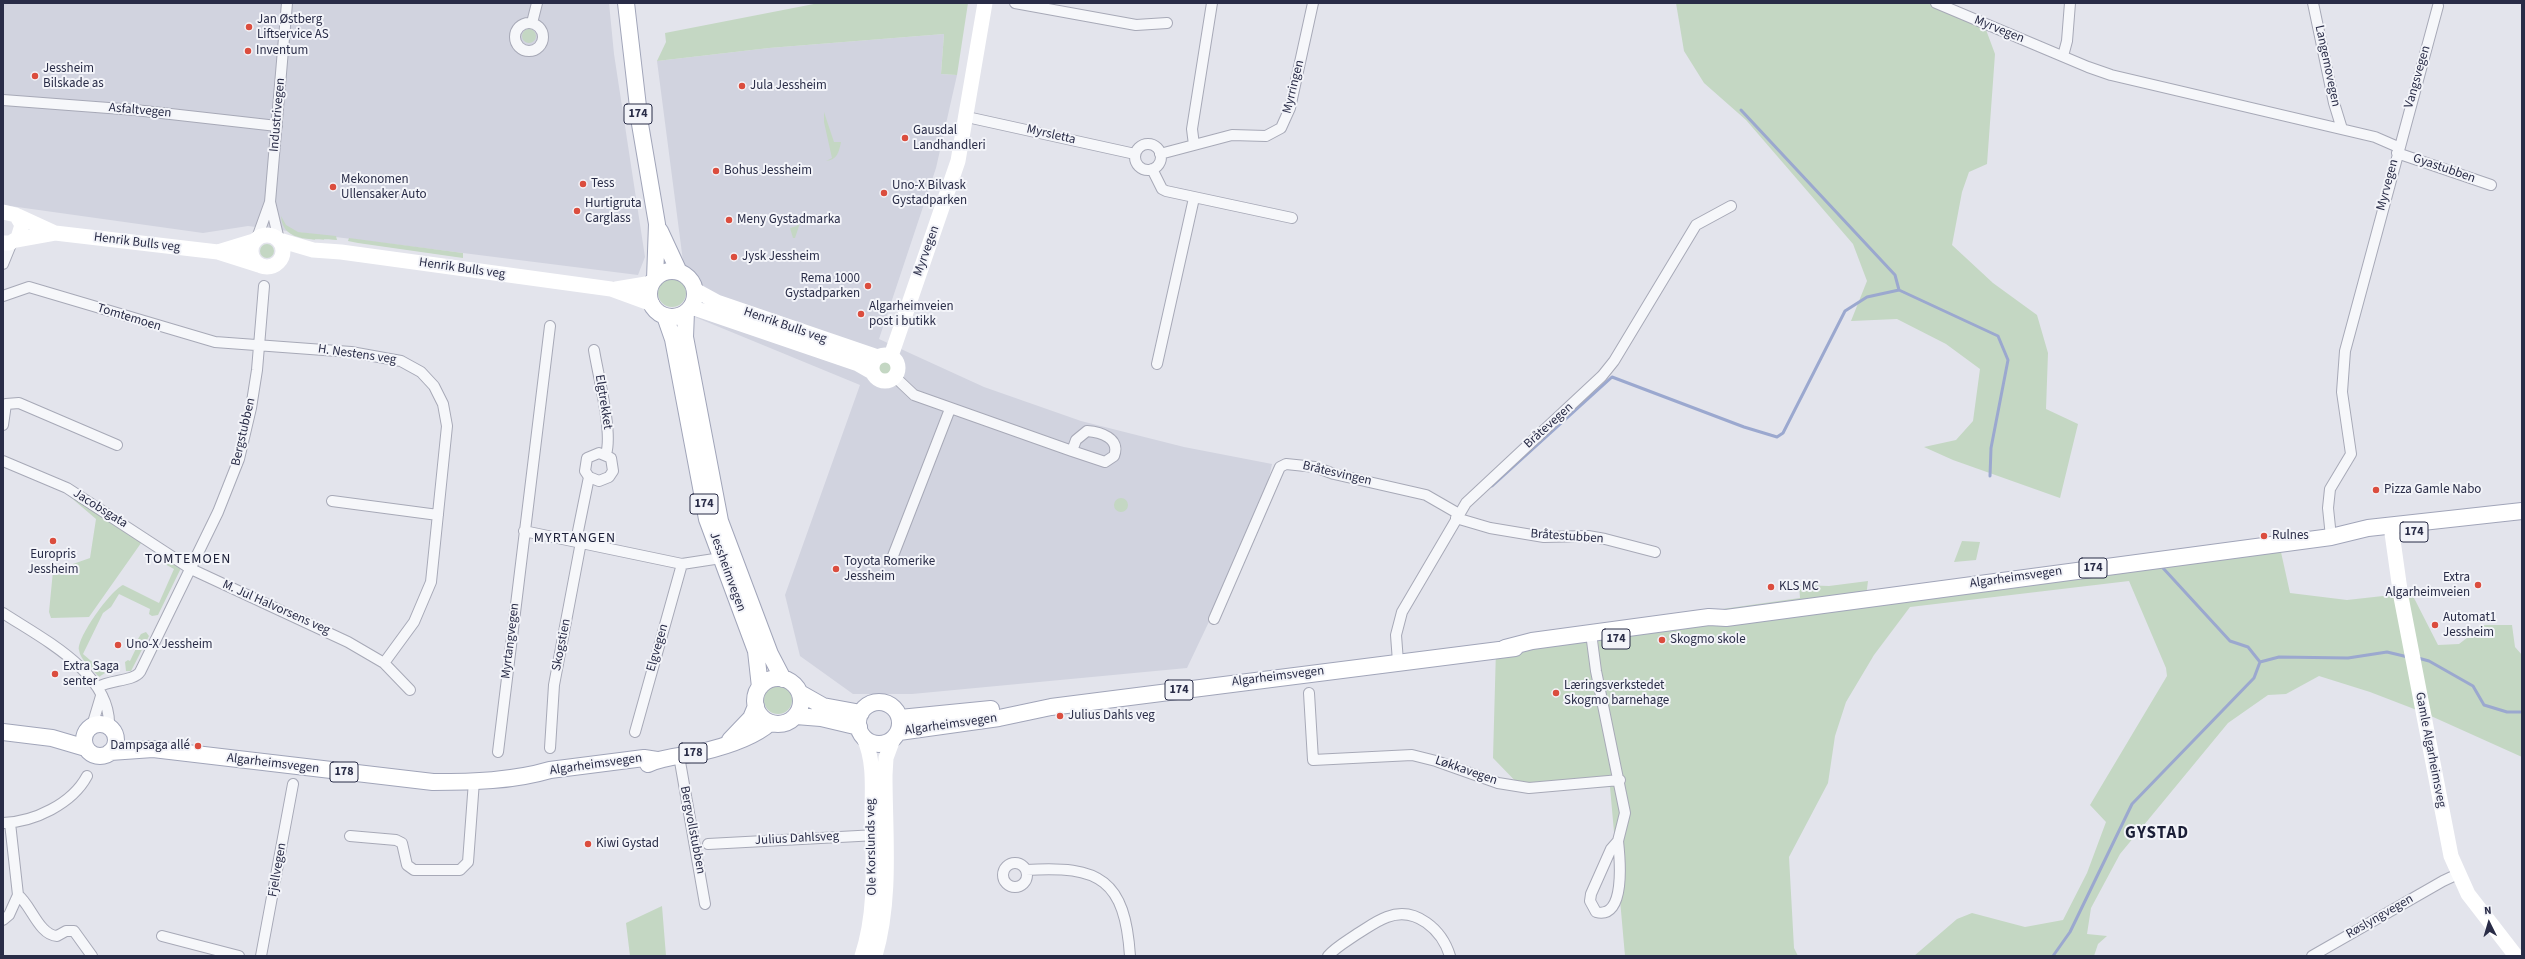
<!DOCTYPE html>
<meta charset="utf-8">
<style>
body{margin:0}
#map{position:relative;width:2525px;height:959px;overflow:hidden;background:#e3e4ec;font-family:"Source Sans 3",sans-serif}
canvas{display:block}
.frame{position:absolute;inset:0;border:4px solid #292c47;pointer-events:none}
.north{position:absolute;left:2469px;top:903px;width:40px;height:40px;-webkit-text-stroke:3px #f3f4f9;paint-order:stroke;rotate:355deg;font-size:11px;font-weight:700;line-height:16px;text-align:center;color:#292c47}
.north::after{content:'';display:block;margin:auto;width:14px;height:18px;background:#292c47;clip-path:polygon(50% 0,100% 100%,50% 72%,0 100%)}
</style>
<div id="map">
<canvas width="2525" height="959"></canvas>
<div class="frame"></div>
<div class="north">N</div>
</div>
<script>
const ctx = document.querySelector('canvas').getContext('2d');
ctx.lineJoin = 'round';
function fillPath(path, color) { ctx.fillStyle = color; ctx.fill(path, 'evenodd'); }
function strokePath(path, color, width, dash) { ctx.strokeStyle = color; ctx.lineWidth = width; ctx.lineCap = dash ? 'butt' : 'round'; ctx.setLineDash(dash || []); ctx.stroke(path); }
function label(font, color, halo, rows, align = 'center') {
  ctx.font = font + ' "Source Sans 3",sans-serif'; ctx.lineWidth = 4; ctx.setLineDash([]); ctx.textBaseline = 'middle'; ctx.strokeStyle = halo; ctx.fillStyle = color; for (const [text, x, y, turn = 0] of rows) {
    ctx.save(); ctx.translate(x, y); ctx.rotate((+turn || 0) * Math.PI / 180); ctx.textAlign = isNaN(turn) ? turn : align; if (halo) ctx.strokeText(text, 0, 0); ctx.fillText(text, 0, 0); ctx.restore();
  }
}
fillPath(new Path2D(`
 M 3,3 L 609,3 L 614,54 L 645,257 L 638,275 L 248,226 L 203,233 L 3,205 Z
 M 944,34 L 941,74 L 957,75 L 936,168 L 879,339 L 984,387 L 1081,421 L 1184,447 L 1272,464 L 1262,510 L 1187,668 L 912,694 L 853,694 L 800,656 L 785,595 L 860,385 L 690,315 L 657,61 L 769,48 Z`), '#d1d3df');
fillPath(new Path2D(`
 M 819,3 L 968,3 L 957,75 L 941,74 L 944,34 L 769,48 L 657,61 L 666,42 L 665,33 Z
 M 1676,3 L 1929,3 L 1985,27 L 1995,54 L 1987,164 L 1969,172 L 1962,192 L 1952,245 L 1993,283 L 2037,315 L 2048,353 L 2046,409 L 2078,424 L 2060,498 L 1953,460 L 1924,447 L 1956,440 L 1973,421 L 1980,369 L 1946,344 L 1897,319 L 1851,321 L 1867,281 L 1853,244 L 1746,120 L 1704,83 L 1684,51 Z
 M522 36a7 7 0 1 1 14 0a7 7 0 1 1-14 0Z
 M 824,112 L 834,142 L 841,142 C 839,152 837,160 826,161 L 832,158 L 824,122 Z
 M 801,215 L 802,217 L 795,238 L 793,238 L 790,228 L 797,226 L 795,216 Z
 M 281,216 L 286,225 L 298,232 L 336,236 L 337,240 C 318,239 282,244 281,216 Z
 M 349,238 L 463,253 L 463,258 L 358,243 L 348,241 Z
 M260 251a7 7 0 1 1 14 0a7 7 0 1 1-14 0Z
 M658 293a14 14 0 1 1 28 0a14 14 0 1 1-28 0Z
 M879 368a7 7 0 1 1 14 0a7 7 0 1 1-14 0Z
 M 68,495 L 103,507 L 146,536 L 89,617 L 51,618 L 49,612 L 53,571 L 90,558 L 96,519 Z
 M1114 505a7 7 0 1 1 14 0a7 7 0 1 1-14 0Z
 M 1962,541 L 1980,542 L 1976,560 L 1954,562 Z
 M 2279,543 L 2290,593 L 2347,600 L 2401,594 L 2414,598 L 2438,645 L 2459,644 L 2484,625 L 2512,625 L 2515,647 L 2522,655 L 2522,757 L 2422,712 L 2370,692 L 2319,676 L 2286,694 L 2268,695 L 2228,723 L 2120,854 L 2091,908 L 2087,934 L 2107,936 L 2098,944 L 2094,956 L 1914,956 L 1957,919 L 1972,913 L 2025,927 L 2063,920 L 2087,873 L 2106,822 L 2090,805 L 2167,676 L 2166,668 L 2129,581 L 1910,607 L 1874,655 L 1846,702 L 1835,736 L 1828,783 L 1789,857 L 1794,948 L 1798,956 L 1625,956 L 1610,787 L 1524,790 L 1493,758 L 1496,649 L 1596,627 L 1800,598 L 1799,585 L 1829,586 L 1868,581 L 1866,597 Z
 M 168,560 L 182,566 L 158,615 L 152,616 L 149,614 L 150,609 L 119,594 L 111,607 L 103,613 L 83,654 L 105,673 L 99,677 C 92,669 80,660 79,650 C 77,637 111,590 123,585 L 159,603 L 174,569 L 163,563 Z
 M 146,632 L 149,636 L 131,671 L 126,671 L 125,662 L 128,660 L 130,661 L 140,640 L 138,639 L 141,634 Z
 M764 700a14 14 0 1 1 28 0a14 14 0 1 1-28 0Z
 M 662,906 L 666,956 L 630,956 L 626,923 Z`), '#c4d7c3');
strokePath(new Path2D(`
 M 1741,110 L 1895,275 L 1899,290
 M 1492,486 L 1612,377 L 1744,427 L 1777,437 L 1783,433 L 1845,311 L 1867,297 L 1899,290 L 1998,336 L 2008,360 L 1991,448 L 1990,476
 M 2163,568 L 2230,641 L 2248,647 L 2260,662
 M 2418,658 L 2429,661 L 2473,686 L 2484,705 L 2507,712 L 2522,712
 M 2260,662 L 2279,657 L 2348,658 L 2387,652 L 2408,657
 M 2053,956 L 2070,932 L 2132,804 L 2254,678 L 2260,662`), '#9ba8cf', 3);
const street = new Path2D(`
 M 1015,3 L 1136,25 L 1167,23
 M 1936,3 L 2088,67 L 2111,75 L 2375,137 L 2398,147
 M 2313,3 L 2334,103 L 2342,129
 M 532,23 L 537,3
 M515 37a14 14 0 1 1 28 0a14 14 0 1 1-28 0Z
 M 2063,56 L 2067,41 L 2070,3
 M 3,100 L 135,110 L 277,126
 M 967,117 L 1135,154
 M1135 157a13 13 0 1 1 26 0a13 13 0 1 1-26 0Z
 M 1194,145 L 1192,129 L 1212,3
 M 2397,153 L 2491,185
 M 1160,154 L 1232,135 L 1266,136 L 1281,128 L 1290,108 L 1313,3
 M 1152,169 L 1162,189 L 1166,191 L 1292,218
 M 270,202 L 287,3
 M 257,238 L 270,202 L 279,240
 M 3,264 L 12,242
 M 3,296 L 29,287 L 215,342 L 351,352 L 401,361 L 421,372 L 434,386 L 443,404 L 447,426 L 431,582 L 414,622 L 384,663
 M 594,350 C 598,375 613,432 606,454
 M 1157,364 L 1194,198
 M 895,377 L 914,395 L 1072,451 L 1076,440 L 1087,431 C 1100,432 1121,438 1114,456 L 1105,462 L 1072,451
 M 3,425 L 6,404 L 19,403 L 117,445
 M 3,461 L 67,488 L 191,569 L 348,642 L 384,663 L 410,690
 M 332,501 L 438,515
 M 1456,518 L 1490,528 L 1544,537 L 1588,536 L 1605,539 L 1655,552
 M 524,531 L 682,564 L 721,558
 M 2331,537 L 2328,508 L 2330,489 L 2351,454 L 2342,392 L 2345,351 L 2438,6
 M 576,541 L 589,477 L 585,471 L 587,458 L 599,453 L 611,458 L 613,471 L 609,477 L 599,481 L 589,477
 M 891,561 L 950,409
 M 3,613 C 41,638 112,673 109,727
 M 1214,619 L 1276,476 L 1280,467 L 1286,464 L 1315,467 L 1334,474 L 1426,495 L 1459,514
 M 1591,633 L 1596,671 L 1625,813 L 1618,841 L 1611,849 L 1591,894 L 1590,901 L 1596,912 C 1626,920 1620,859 1618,841
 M 1398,662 L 1396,635 L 1402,612 L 1466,503 L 1602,376 L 1614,361 L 1696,225 L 1731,206
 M 98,687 C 110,680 134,681 140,672 L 218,512 L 239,459 L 251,408 L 257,370 L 264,286
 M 1309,693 L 1313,760 L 1412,755 L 1436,761 L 1498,783 L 1529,788 L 1620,780
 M 92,726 L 101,696
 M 635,732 L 682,564
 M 550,748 L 554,685 L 581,542
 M 498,752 L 550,326
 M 679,756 L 705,904
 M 3,823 C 34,822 72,804 87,776
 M 350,836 L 396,840 L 402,843 L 407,865 L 414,870 L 460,870 L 468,862 L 474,781
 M 708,844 L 877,835
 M1003 875a12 12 0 1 1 24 0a12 12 0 1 1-24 0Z
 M 1026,870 C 1100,865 1125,880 1130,956
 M 18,895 C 31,905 39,935 57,936 L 66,931 L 74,931 L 92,956
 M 3,920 L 9,915 L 18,895 L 10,823
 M 162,936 L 239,956
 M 261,956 L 293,784
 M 1328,956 C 1336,947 1347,941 1357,934 C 1367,928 1376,921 1387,917 C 1416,906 1442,930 1450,956
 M 2312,956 L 2443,881 L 2458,874`);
const primary = new Path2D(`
 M 626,3 L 640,124 L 657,224 L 655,279
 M 660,231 L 679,272
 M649 294a23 23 0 1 1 46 0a23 23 0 1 1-46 0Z
 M 686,312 L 685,337 L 720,521 L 770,654 L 783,679
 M 665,316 L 673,339 L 707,519 L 756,651 L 760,687
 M 1505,648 L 1532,641 L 1709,617 L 1726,618 L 2331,537 L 2368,528 L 2522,511
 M755 701a23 23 0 1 1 46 0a23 23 0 1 1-46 0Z
 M 800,693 L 823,706 L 861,713
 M858 723a21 21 0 1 1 42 0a21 21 0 1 1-42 0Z
 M 796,716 L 821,718 L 859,727
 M 900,718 L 991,709
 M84 740a16 16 0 1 1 32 0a16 16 0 1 1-32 0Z
 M 3,732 L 52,738 L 86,748
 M 899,732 L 999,718 L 1051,707 L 1515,648
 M 730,740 L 751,718 L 756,706
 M 110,752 L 153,749 L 433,782 C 472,782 513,781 550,770 L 644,758 L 657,760
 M 648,764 C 665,756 684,756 702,752 C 723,747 754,737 770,723`);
strokePath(street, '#a7a9b7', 12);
strokePath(primary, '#a1a5b9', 18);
strokePath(street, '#f6f7fa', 10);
strokePath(new Path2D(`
 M 3,212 L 16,215 L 22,225 L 18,238 L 10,243 L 3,243
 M 18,216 L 55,233 L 218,252 L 259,265
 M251 251a16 16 0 1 1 32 0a16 16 0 1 1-32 0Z
 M 16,240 L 55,233
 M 279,240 L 313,250 L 341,252 L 611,289 L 652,304
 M 218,252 L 254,241
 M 616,289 L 652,283
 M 695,290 L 717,302 L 878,357
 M 691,307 L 858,364 L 872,372
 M872 368a13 13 0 1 1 26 0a13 13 0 1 1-26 0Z
 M 891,356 L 958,161 L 985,3
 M 2391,526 L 2401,597 L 2451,856 L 2468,894 L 2516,956
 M 862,956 C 877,910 873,864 872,816 C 872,790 875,762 864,738
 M 875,956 C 892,898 885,834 885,775 L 886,758 L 893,739`), '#fff', 15);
strokePath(primary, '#fff', 16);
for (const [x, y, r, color] of [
 [249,27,4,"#db4d3e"],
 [248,51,4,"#db4d3e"],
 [35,76,4,"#db4d3e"],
 [742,86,4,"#db4d3e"],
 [905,138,4,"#db4d3e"],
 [716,171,4,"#db4d3e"],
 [583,184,4,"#db4d3e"],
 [333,187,4,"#db4d3e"],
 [884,193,4,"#db4d3e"],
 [577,211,4,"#db4d3e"],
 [729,220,4,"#db4d3e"],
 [734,257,4,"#db4d3e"],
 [868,286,4,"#db4d3e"],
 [861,314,4,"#db4d3e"],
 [2376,490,4,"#db4d3e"],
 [2264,536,4,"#db4d3e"],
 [53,541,4,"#db4d3e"],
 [836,569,4,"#db4d3e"],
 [2478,585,4,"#db4d3e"],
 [1771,587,4,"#db4d3e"],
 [2435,625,4,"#db4d3e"],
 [1662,640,4,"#db4d3e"],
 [118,645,4,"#db4d3e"],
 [55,674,4,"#db4d3e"],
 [1556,693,4,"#db4d3e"],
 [1060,716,4,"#db4d3e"],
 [198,746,4,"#db4d3e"],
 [588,844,4,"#db4d3e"]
]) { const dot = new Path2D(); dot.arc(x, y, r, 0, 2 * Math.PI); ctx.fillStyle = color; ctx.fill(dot); strokePath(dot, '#f3f4f9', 1.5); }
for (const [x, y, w] of [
 [638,114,28],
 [704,504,28],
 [2414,532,28],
 [2093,568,28],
 [1616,639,28],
 [1179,690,28],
 [693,753,28],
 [344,772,28]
]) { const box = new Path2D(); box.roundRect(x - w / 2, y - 10, w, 20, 3); ctx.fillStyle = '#f3f4f9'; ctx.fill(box); strokePath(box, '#292c47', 1); }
label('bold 12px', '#292c47', null, [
 ["174",638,114],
 ["174",704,504],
 ["174",2414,532],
 ["174",2093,568],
 ["174",1616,639],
 ["174",1179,690],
 ["178",693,753],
 ["178",344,772]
]);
label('13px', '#292c47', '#f3f4f9', [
 ["Jan Østberg",257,20],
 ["Liftservice AS",257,35],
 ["Inventum",256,51],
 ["Jessheim",43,69],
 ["Bilskade as",43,84],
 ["Jula Jessheim",750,86],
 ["Gausdal",913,131],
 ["Landhandleri",913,146],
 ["Bohus Jessheim",724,171],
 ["Mekonomen",341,180],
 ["Ullensaker Auto",341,195],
 ["Tess",591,184],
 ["Uno-X Bilvask",892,186],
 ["Gystadparken",892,201],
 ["Hurtigruta",585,204],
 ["Carglass",585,219],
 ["Meny Gystadmarka",737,220],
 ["Jysk Jessheim",742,257],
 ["Rema 1000",860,279,"right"],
 ["Gystadparken",860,294,"right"],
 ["Algarheimveien",869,307],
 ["post i butikk",869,322],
 ["Pizza Gamle Nabo",2384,490],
 ["Rulnes",2272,536],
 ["Europris",53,555,"center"],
 ["Jessheim",53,570,"center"],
 ["Toyota Romerike",844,562],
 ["Jessheim",844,577],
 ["Extra",2470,578,"right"],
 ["Algarheimveien",2470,593,"right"],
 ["KLS MC",1779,587],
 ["Automat1",2443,618],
 ["Jessheim",2443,633],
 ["Skogmo skole",1670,640],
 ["Uno-X Jessheim",126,645],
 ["Extra Saga",63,667],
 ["senter",63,682],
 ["Læringsverkstedet",1564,686],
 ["Skogmo barnehage",1564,701],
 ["Julius Dahls veg",1068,716],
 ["Dampsaga allé",190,746,"right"],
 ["Kiwi Gystad",596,844]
], 'left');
label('13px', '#292c47', '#f3f4f9', [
 ["Myrvegen",1999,30,22],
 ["Langemovegen",2327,66,78],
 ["Vangsvegen",2418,77,-74],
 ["Myrringen",1294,87,-76],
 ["Asfaltvegen",140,111,5],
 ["Industrivegen",278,115,-85],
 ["Myrsletta",1051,135,13],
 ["Gyastubben",2444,169,19],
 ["Myrvegen",2388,185,-75],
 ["Henrik Bulls veg",137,243,7],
 ["Myrvegen",927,251,-70],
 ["Henrik Bulls veg",462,269,8],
 ["Tomtemoen",129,318,17],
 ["Henrik Bulls veg",785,326,19],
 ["H. Nestens veg",357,355,8],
 ["Elgtrekket",603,402,81],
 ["Bråtevegen",1549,426,-42],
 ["Bergstubben",244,432,-77],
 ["Bråtesvingen",1337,474,13],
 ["Jacobsgata",100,509,32],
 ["Bråtestubben",1567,537,4],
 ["Jessheimvegen",727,572,70],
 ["Algarheimsvegen",2016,578,-8],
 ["M. Jul Halvorsens veg",276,608,24],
 ["Myrtangvegen",511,641,-83],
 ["Skogstien",562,645,-79],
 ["Elgvegen",658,648,-74],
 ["Algarheimsvegen",1278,677,-7],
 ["Algarheimsvegen",951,725,-8],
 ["Gamle Algarheimsveg",2430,750,79],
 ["Algarheimsvegen",273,764,7],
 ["Algarheimsvegen",596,765,-8],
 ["Løkkavegen",1466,771,19],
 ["Bergvollstubben",692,830,79],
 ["Julius Dahlsveg",797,839,-3],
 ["Ole Korslunds veg",872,847,-91],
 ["Fjellvegen",278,870,-80],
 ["Røslyngvegen",2380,917,-30]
]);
ctx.letterSpacing = '1px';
label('14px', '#1b1e37', '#f3f4f9', [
 ["MYRTANGEN",575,539],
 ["TOMTEMOEN",188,560]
]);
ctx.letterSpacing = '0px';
ctx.letterSpacing = '1px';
label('bold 17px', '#1b1e37', '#f3f4f9', [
 ["GYSTAD",2157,834]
]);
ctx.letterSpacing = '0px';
</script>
